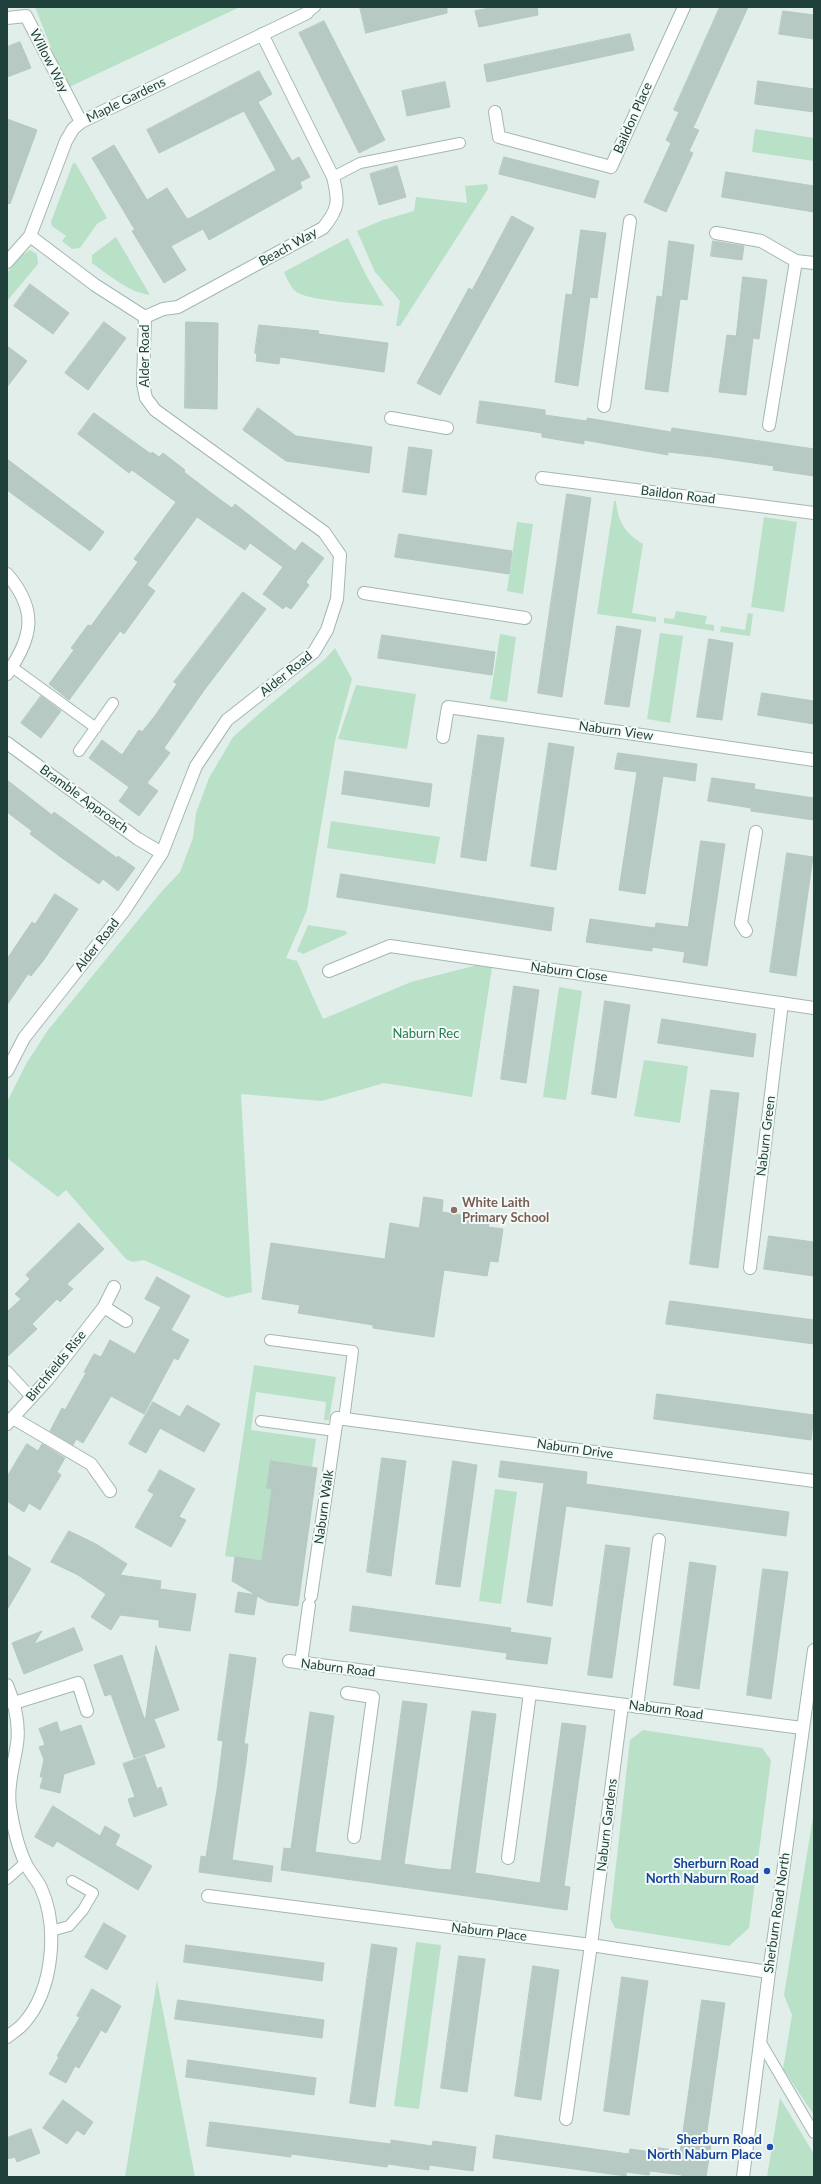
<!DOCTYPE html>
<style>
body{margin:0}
#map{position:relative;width:821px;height:2184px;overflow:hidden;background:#e2eeea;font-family:Lato,sans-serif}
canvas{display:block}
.frame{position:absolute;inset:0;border:8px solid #20413b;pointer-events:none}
</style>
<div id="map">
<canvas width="821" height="2184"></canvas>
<div class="frame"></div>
</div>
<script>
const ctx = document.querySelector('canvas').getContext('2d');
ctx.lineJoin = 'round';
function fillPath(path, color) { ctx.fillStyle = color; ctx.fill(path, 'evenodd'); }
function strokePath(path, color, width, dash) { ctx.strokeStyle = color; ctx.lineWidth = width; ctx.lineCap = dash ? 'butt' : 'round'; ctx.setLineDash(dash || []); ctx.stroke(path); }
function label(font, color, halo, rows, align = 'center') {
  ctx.font = font + ' Lato,sans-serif'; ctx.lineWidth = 4; ctx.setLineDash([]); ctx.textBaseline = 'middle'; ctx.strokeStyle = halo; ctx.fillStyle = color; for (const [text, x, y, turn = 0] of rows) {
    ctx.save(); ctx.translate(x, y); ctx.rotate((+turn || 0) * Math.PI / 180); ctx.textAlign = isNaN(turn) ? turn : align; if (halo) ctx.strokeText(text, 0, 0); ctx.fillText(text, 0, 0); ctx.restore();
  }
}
fillPath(new Path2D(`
 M 35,7 L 240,7 L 67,88 Z
 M 755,129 L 814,138 L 814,161 L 752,152 Z
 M 73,163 L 76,164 L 107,218 L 97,224 L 80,248 L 72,249 L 62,241 L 66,236 L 52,226 L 51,222 Z
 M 487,184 L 488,189 L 400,326 L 396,326 L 400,301 L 375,272 L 357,231 L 383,220 L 414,211 L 416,197 L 467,203 L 465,186 Z
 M 116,237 L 150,295 C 128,292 109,275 92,263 L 92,255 Z
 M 348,238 L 366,275 L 384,306 C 366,304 307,301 295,291 C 290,286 287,279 284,272 Z
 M 30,250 L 37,254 L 38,264 L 7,301 L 7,273 L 21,256 Z
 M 614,501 L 616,501 C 618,522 625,533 643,544 L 632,613 L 656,617 L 656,622 L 597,614 Z
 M 764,517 L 797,522 L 784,612 L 751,607 Z
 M 517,522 L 533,524 L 523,594 L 507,591 Z
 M 676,611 L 707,616 L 705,624 L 714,625 L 714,631 L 664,623 L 664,618 L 674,619 Z
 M 748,613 L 753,614 L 750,636 L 720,632 L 721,626 L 745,630 Z
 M 660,633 L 683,636 L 670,723 L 647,719 Z
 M 500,634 L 516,637 L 507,702 L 490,699 Z
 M 335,648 L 352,679 L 335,741 L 307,910 L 286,958 L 297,961 L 323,1019 L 411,982 L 493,961 L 472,1097 L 384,1083 L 322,1101 L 241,1094 L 252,1292 L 227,1298 L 144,1260 L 133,1262 L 126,1259 L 66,1190 L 58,1197 L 7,1158 L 7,1102 L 26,1064 L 48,1030 L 162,891 L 180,872 L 193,838 L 196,813 L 209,778 L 233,737 L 261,712 L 325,659 Z
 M 356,685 L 416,694 L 407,749 L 338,739 Z
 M 331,821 L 440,837 L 435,864 L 327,848 Z
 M 308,925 L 346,931 L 347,934 L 303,954 L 297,951 Z
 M 559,987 L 582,991 L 566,1100 L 543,1097 Z
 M 644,1060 L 688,1066 L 680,1123 L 634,1116 Z
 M 254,1365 L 336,1377 L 329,1420 L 324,1420 L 326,1402 L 256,1392 L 251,1430 L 316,1439 L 312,1467 L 271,1461 L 267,1488 L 272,1489 L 262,1561 L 225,1556 Z
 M 495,1489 L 517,1492 L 501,1604 L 479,1601 Z
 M 643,1730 L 762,1748 L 771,1760 L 749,1928 L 729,1946 L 615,1928 L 610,1918 L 630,1740 Z
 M 814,1811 L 814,2115 L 783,2069 L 792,2015 L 784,1995 Z
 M 416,1942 L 441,1945 L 419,2109 L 394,2106 Z
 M 157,1980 L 195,2177 L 125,2177 Z
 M 780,2098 L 814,2154 L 813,2177 L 767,2177 Z`), '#b8e1c8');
const building = new Path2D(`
 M 360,7 L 447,7 L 447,13 L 366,33 Z
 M 495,7 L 537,7 L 538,15 L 479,27 L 475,11 Z
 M 720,7 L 748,7 L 693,128 L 699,130 L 689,151 L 693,153 L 666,212 L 644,202 L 671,143 L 666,140 L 679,112 L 674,110 Z
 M 783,11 L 814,15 L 814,39 L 779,34 Z
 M 324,21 L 385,140 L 359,153 L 299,33 Z
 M 630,34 L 634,50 L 487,82 L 484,65 Z
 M 20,42 L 31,68 L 7,77 L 7,47 Z
 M 259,71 L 272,94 L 258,102 L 292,161 L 299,157 L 310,177 L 300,182 L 302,188 L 209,240 L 203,229 L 171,246 L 186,270 L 164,283 L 132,231 L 135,230 L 92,158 L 114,145 L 147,200 L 167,188 L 187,219 L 192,217 L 276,170 L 244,111 L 159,153 L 147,130 Z
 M 758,81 L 814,89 L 814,112 L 755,104 Z
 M 445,82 L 450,107 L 407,116 L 402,91 Z
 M 7,119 L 37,130 L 10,204 L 7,203 Z
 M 504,157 L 599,181 L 595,198 L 499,174 Z
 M 397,166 L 406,197 L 379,205 L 370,174 Z
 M 726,172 L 814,186 L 814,212 L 722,197 Z
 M 512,216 L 534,228 L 440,395 L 417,383 L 469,288 L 472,290 Z
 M 581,230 L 606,233 L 597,298 L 590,297 L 578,386 L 555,382 L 566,294 L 572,295 Z
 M 669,241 L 694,245 L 687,300 L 680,299 L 668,392 L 645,389 L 657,296 L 662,297 Z
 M 713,241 L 744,246 L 742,260 L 711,256 Z
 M 743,277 L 767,280 L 759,339 L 753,338 L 746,395 L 719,392 L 727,335 L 736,336 Z
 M 30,284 L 69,313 L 53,334 L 14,306 Z
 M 104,322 L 126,338 L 88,390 L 65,373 Z
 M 186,322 L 218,323 L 217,409 L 185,408 Z
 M 259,325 L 319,331 L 318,334 L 388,343 L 384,372 L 280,357 L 279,364 L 256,361 L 257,354 L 255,353 Z
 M 7,346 L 27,361 L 7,387 Z
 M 480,401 L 545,410 L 545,415 L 587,421 L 587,418 L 671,432 L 672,428 L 814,449 L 814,476 L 773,470 L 774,466 L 712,457 L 668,452 L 668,455 L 584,440 L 584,444 L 542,437 L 542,433 L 477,423 Z
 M 258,408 L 296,436 L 372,447 L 369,473 L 286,461 L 243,430 Z
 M 94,413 L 151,454 L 152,452 L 159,457 L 163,453 L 185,470 L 184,472 L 218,498 L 232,508 L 235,504 L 295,551 L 302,542 L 324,558 L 306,582 L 309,585 L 291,609 L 286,606 L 283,609 L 263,594 L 283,567 L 250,543 L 245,550 L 197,517 L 147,585 L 155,591 L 124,634 L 120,631 L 69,700 L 49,684 L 74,650 L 71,648 L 88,625 L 91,626 L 138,562 L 134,559 L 176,502 L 132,470 L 129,473 L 78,434 Z
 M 409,447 L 432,450 L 426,495 L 403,492 Z
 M 7,459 L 104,532 L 90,551 L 7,490 Z
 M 567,494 L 591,498 L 562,697 L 538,693 Z
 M 399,534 L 512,551 L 509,574 L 395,557 Z
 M 243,592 L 266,609 L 205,689 L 164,748 L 170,753 L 147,783 L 158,791 L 139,816 L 119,801 L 129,787 L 89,758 L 102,740 L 122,755 L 139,730 L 142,732 L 154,717 L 177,684 L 174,682 Z
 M 617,626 L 641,630 L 629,707 L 605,704 Z
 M 382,635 L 495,652 L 492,675 L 378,658 Z
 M 709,639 L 733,643 L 722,720 L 697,717 Z
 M 762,693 L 814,701 L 814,724 L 758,715 Z
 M 41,696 L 61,711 L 41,738 L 21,723 Z
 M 478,735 L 504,738 L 486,861 L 461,857 Z
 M 549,743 L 574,747 L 556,870 L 531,866 Z
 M 618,753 L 697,764 L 695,781 L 663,776 L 645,894 L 619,890 L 637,772 L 615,769 Z
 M 345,771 L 432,784 L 429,807 L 342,794 Z
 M 712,778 L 755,784 L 754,789 L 814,798 L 814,820 L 751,811 L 751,808 L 708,801 Z
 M 7,780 L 52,815 L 54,812 L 117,858 L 118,856 L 135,868 L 118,891 L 103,879 L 99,884 L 62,858 L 30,834 L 32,831 L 7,812 Z
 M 701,841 L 725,844 L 707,966 L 683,962 L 685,952 L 652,947 L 652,951 L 586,942 L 590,919 L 655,928 L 656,923 L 688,927 Z
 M 787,853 L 813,857 L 796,976 L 770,972 Z
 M 341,874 L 554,908 L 551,931 L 337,897 Z
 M 55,894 L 78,909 L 43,961 L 31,976 L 28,974 L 7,1005 L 7,959 L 32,922 L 35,924 Z
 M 514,986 L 539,990 L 526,1083 L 501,1079 Z
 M 605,1001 L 630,1005 L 616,1098 L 592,1094 Z
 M 662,1019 L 756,1034 L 753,1057 L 658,1043 Z
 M 711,1090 L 739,1093 L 718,1268 L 690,1264 Z
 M 424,1197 L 443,1200 L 442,1212 L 490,1220 L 488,1227 L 503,1229 L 498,1262 L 490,1261 L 487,1276 L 444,1270 L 434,1337 L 373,1328 L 373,1325 L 298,1313 L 300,1305 L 262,1299 L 271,1243 L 385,1259 L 390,1223 L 419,1228 Z
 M 79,1223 L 104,1249 L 67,1284 L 73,1289 L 60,1302 L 57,1299 L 32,1324 L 37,1329 L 7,1357 L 7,1312 L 21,1299 L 15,1294 L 30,1279 L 26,1275 Z
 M 769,1236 L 814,1242 L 814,1276 L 764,1269 Z
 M 157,1277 L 190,1296 L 171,1330 L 189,1340 L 178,1360 L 174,1358 L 144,1414 L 111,1396 L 83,1443 L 76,1439 L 73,1445 L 50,1431 L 62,1408 L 65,1410 L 86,1373 L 84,1372 L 94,1354 L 101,1357 L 110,1340 L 135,1354 L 161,1307 L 145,1299 Z
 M 670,1301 L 814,1320 L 814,1344 L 666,1324 Z
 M 657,1394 L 814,1415 L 811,1440 L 654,1419 Z
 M 153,1402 L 180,1417 L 187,1405 L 220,1424 L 204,1452 L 160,1428 L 146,1453 L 129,1444 Z
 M 27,1444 L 38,1451 L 42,1444 L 65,1458 L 57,1472 L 61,1475 L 40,1510 L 29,1503 L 24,1512 L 7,1501 L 7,1477 Z
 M 382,1458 L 406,1461 L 391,1576 L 367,1572 Z
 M 271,1461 L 317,1468 L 298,1606 L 268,1602 L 257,1596 L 254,1615 L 235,1612 L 238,1592 L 256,1595 L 232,1581 L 235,1557 L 262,1561 L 272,1489 L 267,1488 Z
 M 453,1461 L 477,1465 L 460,1587 L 436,1584 Z
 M 501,1461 L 587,1472 L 586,1484 L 789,1512 L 786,1536 L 566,1506 L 552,1606 L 527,1602 L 544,1483 L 499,1477 Z
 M 160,1470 L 195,1489 L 179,1517 L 186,1520 L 171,1547 L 135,1527 L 154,1494 L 148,1491 Z
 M 69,1531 L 96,1544 L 127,1564 L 120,1575 L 161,1581 L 160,1589 L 196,1594 L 190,1631 L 159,1627 L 159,1620 L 120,1615 L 111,1630 L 91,1617 L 106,1594 L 78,1575 L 51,1562 Z
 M 606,1545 L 630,1548 L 612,1678 L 588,1675 Z
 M 7,1555 L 31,1569 L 7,1610 Z
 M 690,1562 L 716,1566 L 699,1689 L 674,1685 Z
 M 763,1569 L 788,1572 L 771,1699 L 747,1695 Z
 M 353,1606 L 511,1628 L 510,1632 L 551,1638 L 547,1664 L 506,1659 L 507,1653 L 350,1631 Z
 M 74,1628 L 83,1650 L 24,1674 L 12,1643 L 42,1631 L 34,1644 Z
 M 156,1646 L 179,1710 L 154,1719 L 165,1747 L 134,1758 L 111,1694 L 105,1696 L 94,1665 L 122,1655 L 145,1721 Z
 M 230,1654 L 256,1658 L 244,1744 L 248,1744 L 246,1762 L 232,1860 L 273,1866 L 271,1882 L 199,1872 L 201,1856 L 206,1857 L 217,1790 L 223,1741 L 218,1740 Z
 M 403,1701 L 427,1704 L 404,1864 L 437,1869 L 451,1870 L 472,1711 L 496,1714 L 475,1873 L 540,1883 L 562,1723 L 586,1726 L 564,1886 L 570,1887 L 567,1910 L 281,1870 L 284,1848 L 291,1849 L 310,1712 L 334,1716 L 315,1852 L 381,1861 Z
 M 57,1722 L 60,1732 L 81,1725 L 95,1764 L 64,1774 L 60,1793 L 40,1788 L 43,1777 L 40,1777 L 44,1760 L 39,1747 L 45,1745 L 39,1729 Z
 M 145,1756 L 157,1789 L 161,1787 L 167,1805 L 134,1817 L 128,1799 L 135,1797 L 123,1764 Z
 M 53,1806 L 100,1836 L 105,1826 L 120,1835 L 115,1845 L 152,1866 L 138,1890 L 57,1841 L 53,1847 L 35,1837 Z
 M 104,1923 L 126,1936 L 107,1970 L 85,1957 Z
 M 372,1944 L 397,1948 L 375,2107 L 350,2103 Z
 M 186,1945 L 324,1963 L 322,1981 L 184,1962 Z
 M 459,1956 L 485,1959 L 467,2092 L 441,2088 Z
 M 533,1966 L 559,1970 L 541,2100 L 515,2096 Z
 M 622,1977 L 648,1981 L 629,2115 L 604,2111 Z
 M 92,1989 L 121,2006 L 106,2033 L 101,2030 L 79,2068 L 75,2066 L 66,2083 L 49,2074 L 59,2057 L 57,2056 L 80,2017 L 77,2016 Z
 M 178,2000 L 324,2020 L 322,2038 L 175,2019 Z
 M 702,2000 L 725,2003 L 706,2138 L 712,2138 L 706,2177 L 681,2177 L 682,2175 L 650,2171 L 649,2175 L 626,2172 L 626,2176 L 493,2158 L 496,2135 L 629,2154 L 630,2149 L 652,2152 L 653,2147 L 680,2151 Z
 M 188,2060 L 316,2078 L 314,2095 L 186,2077 Z
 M 63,2100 L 93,2122 L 84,2135 L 77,2130 L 67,2144 L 43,2128 Z
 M 210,2122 L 391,2144 L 391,2140 L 432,2146 L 433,2141 L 476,2147 L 473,2171 L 429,2165 L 429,2170 L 388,2164 L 387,2167 L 291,2154 L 291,2157 L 207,2146 Z
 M 31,2129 L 40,2153 L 17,2162 L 15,2157 L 7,2159 L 7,2138 Z`);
fillPath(building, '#b7c9c3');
strokePath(building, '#b3c8c2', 1);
const lane = new Path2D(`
 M 307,13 L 315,7
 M 333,177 L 360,163 L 460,143
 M 12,667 L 96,728
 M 79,751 L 113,703
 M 270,1340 L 353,1351 L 344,1419
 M 7,1371 L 32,1398
 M 261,1421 L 335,1431
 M 7,1879 L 25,1863
 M 51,1931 L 69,1926 L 83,1910 L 93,1893 L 72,1881
 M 760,2041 L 814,2133`);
const street = new Path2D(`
 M 7,18 L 26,16 L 81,122
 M 495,112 L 499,137 L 611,167 L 684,7
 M 716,233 L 761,241 L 796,261 L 814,263
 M 30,236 L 95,285 L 145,317
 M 7,262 L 30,236 L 66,141 L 73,129 L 81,122 L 307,13
 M 145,317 L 163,309 L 178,307 L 323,228 C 339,209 339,201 333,177 L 262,34
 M 604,406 L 630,221
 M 391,418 L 447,428
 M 769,425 L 796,261
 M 542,478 L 814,513
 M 7,574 C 38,610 33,637 7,674
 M 364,593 L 525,618
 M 443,737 L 448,707 L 814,760
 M 7,743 L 138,839 L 162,853
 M 746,931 L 741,923 L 756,832
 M 329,971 L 390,946 L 814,1008
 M 7,1071 L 24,1038 L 124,911 L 162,853 L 196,766 L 227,720 L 314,652 L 327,630 L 337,599 L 340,555 L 324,532 L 155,410 L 146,398 L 143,384 L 145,317
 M 750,1268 L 782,1003
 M 114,1287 L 104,1307 L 126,1321
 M 13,1418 L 91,1464 L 110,1491
 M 7,1424 L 48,1379 L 104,1307
 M 311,1596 L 337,1418 L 814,1481
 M 289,1661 L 802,1728
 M 301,1663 L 309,1605
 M 7,1685 C 15,1704 20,1723 17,1744 C 14,1764 7,1786 10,1807 C 13,1826 17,1845 25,1862 C 29,1872 37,1879 41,1888 C 59,1928 53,1990 24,2023 C 19,2029 12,2033 7,2037
 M 347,1693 L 373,1697 L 354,1837
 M 14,1703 L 78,1683 L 87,1711
 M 637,1707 L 659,1540
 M 508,1858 L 530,1693
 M 208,1896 L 591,1945 L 769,1972
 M 566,2119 L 591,1945 L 622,1705
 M 743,2177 L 769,1972 L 814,1650`);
strokePath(lane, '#a4b7b2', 12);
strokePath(street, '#a4b7b2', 14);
strokePath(lane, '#fff', 10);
strokePath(street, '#fff', 12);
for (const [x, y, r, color] of [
 [454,1210,4,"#8d6e63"],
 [767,1871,4,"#1a4fb4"],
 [770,2147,4,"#1a4fb4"]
]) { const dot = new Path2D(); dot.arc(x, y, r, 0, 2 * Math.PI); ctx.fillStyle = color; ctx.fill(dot); strokePath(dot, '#f3faf7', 1.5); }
label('13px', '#20413b', '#f3faf7', [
 ["Willow Way",49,61,63],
 ["Maple Gardens",126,100,-26],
 ["Baildon Place",633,118,-66],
 ["Beach Way",288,247,-29],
 ["Alder Road",145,356,-90],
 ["Baildon Road",678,495,7],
 ["Alder Road",286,674,-39],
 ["Naburn View",616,731,8],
 ["Bramble Approach",84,799,36],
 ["Alder Road",97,945,-52],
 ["Naburn Close",569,972,8],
 ["Naburn Green",766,1136,-83],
 ["Birchfields Rise",56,1366,-51],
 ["Naburn Drive",575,1449,8],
 ["Naburn Walk",324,1507,-82],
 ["Naburn Road",338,1668,7],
 ["Naburn Road",666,1710,8],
 ["Naburn Gardens",607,1825,-83],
 ["Sherburn Road North",777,1913,-82],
 ["Naburn Place",489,1932,7]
]);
label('13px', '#257c50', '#f3faf7', [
 ["Naburn Rec",426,1034]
]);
label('bold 13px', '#785e54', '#f3faf7', [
 ["White Laith",462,1203],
 ["Primary School",462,1218]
], 'left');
label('bold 13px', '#164399', '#f3faf7', [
 ["Sherburn Road",759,1864],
 ["North Naburn Road",759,1879],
 ["Sherburn Road",762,2140],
 ["North Naburn Place",762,2155]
], 'right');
</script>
